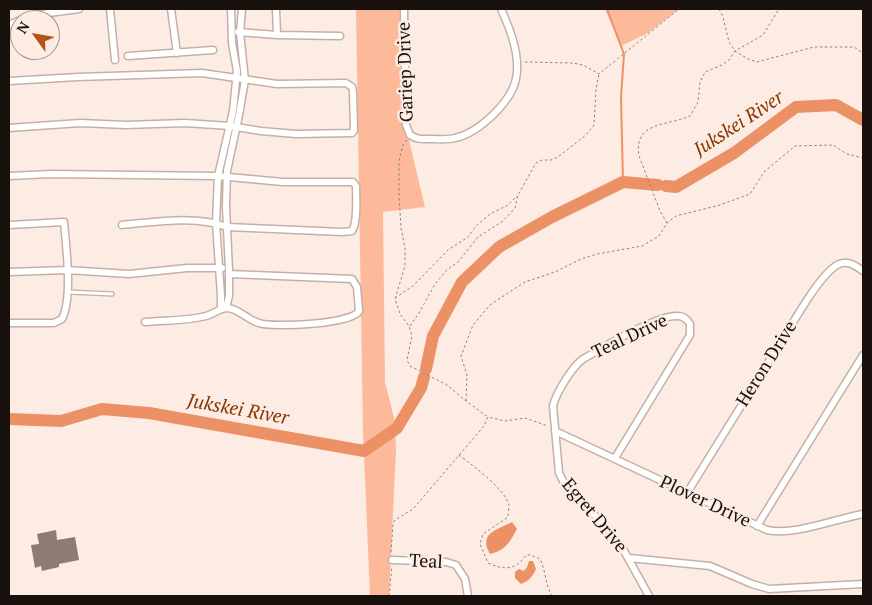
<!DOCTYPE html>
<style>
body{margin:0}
#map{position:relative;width:872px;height:605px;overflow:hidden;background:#fdece4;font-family:"PT Serif",serif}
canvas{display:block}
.frame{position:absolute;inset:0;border:10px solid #17100d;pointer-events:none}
.north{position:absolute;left:10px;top:10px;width:50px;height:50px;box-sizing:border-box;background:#fdece4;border:1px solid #a1948e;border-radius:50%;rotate:302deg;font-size:14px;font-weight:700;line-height:20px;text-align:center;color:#17100d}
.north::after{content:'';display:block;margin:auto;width:18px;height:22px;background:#b55219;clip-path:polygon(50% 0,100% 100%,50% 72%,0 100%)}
</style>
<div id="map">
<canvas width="872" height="605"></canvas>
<div class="frame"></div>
<div class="north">N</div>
</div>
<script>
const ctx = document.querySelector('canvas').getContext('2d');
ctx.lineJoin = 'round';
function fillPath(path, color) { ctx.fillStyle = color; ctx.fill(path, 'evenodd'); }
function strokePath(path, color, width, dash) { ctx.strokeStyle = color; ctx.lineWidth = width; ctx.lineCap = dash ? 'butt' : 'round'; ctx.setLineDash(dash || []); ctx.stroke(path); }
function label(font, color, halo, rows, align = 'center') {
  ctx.font = font + ' "PT Serif",serif'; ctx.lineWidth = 5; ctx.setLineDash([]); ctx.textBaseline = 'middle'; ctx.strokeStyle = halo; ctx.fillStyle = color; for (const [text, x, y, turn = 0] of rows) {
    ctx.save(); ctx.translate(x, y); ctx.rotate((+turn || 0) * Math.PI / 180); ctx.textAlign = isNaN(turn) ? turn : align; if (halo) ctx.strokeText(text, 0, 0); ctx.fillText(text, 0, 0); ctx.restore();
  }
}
fillPath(new Path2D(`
 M 356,9 L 405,9 L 406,128 L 425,207 L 383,212 L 385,382 L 395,422 L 396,451 L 389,596 L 370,596 L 363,433 Z
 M 605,9 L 679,9 L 648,33 L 621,46 Z`), '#fdba9b');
fillPath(new Path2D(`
 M 512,522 L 517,529 C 509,543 506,550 490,554 C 478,533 497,530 512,522 Z
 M 529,561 L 533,561 L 536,569 C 533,576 529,581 521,584 L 515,578 L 515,572 L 519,569 L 524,571 L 527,567 Z`), '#ec9166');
strokePath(new Path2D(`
 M 607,9 L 624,54 L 621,97 L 623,182`), '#ec9166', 2);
strokePath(new Path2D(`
 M 666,186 L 676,187 L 734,153 L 796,107 L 836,105 L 863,120
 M 426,369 L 433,336 L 462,282 L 499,247 L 552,217 L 623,182 L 658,185
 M 9,419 L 61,421 L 102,409 L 149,413 L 364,451 L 397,428 L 421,388 L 424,377`), '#ec9166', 12);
fillPath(new Path2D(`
 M 56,530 L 57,540 L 75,537 L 79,560 L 59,564 L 59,567 L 42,571 L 41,566 L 35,568 L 31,545 L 39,544 L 37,534 Z`), '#8e7c73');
const lane = new Path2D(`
 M 68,292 L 112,294`);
const street = new Path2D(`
 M 110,9 L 115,60
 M 171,9 L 177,53
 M 276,9 L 277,35
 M 404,9 L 406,125 L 410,135 C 417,140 424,139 432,139 C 440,139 448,140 455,138 C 479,133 511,102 516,79 C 521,56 510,29 501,9
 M 21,20 L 34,15 L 79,9
 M 9,25 L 20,20
 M 238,32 L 277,35 L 340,36
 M 128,56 L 213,50
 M 9,81 L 78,77 L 202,73 L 277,84 L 346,83 L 352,87 L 353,92 L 354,130 L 352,133 L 296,134 L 261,131 L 230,126 L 185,123 L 126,125 L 80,123 L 9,128
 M 9,176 L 51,174 L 218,176 L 283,182 L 353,182 L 356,186 C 356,197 358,222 352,231 L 343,232 L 227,227 C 195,215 156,222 122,225
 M 9,225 L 64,222 C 66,246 73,297 62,319 L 54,323 L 9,323
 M 9,272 L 67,270 L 129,274 L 187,268 L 222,268
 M 226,308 L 229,296 L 229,271 L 226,206 L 227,171 L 239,115 L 245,80 L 240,33 L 242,9
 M 221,309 L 221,296 L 216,223 L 218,176 L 233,111 L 237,71 L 232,43 L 231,9
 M 145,322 C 165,320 187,321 206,316 C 214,314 219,308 228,308 C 239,309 248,320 259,323 C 273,328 353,324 359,311 L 357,287 L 352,279 L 229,274
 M 555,431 L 767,530 C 794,536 835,519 863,514
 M 615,458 L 690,335 L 690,324 C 687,319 684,316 678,316 C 658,314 602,348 583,359 C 572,367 556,393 553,406 L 559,473 L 563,481 L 611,533 L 623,549 L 649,596
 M 687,493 C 719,442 750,391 782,340 C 794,322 820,273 839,264 C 848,260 856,266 863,271
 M 757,526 L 863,355
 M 629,558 L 710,566 L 752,584 L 769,589 L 863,584
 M 392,560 L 446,562 L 456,565 L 465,579 L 468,596`);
strokePath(lane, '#c4b0a7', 5.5);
strokePath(street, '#c4b0a7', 9);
strokePath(new Path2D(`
 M 719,9 L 723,17 L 729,42 L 735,51 L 748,59 L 757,62 L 814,47 L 854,47 L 863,53
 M 525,62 L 573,63 L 583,65 L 599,74 L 679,9
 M 407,140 L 403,145 L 399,161 L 399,194 L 401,228 L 405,248 L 405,266 L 395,299 L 400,314 L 409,326 L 412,336 L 407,360 L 410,366 L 447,385 L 466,401 L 488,417
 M 667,223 L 660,211 L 639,156 C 633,121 668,126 690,116 L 698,102 L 700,82 L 705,72 L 722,65 L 729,60 L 735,51 L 763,35 L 779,9
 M 395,298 L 413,286 L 448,250 L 468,237 L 476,226 L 490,214 L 508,205 L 517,196
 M 410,326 L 419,313 L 435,284 L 447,270 L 458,262 L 478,237 L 503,221 L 515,208 L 518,195 L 536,163 L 542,160 L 551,160 L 558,157 L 586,135 L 594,125 L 596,89 L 599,74
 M 466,401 L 467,375 L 461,356 L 473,325 L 490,305 L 508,293 L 525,282 L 555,272 L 581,259 L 597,254 L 642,246 L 659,236 L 667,223 L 676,216 L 720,205 L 750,194 L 764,172 L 795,146 L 833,145 L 847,154 L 863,158
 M 459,455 C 472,465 505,489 509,505 C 509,508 508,513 508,517 L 483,534 L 480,544 L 488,563 C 504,570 515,571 526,555 L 531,555 L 540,559 C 546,571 545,584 552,596
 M 391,552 L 393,524 L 395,520 L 413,509 L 484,426 L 488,417 L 505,421 L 525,418 L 548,426
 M 389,596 L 392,566`), '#8e827d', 1, [2.5, 2.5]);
strokePath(lane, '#fff', 3);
strokePath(street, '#fff', 6);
label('18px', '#17100d', '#fdece4', [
 ["Gariep Drive",406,72,-92],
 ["Teal Drive",630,337,-25],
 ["Heron Drive",767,364,-58],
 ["Plover Drive",705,502,25],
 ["Egret Drive",594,516,50],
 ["Teal",426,562,3]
]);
label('italic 19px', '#883701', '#fdece4', [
 ["Jukskei River",739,124,-33],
 ["Jukskei River",238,410,10]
]);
</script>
